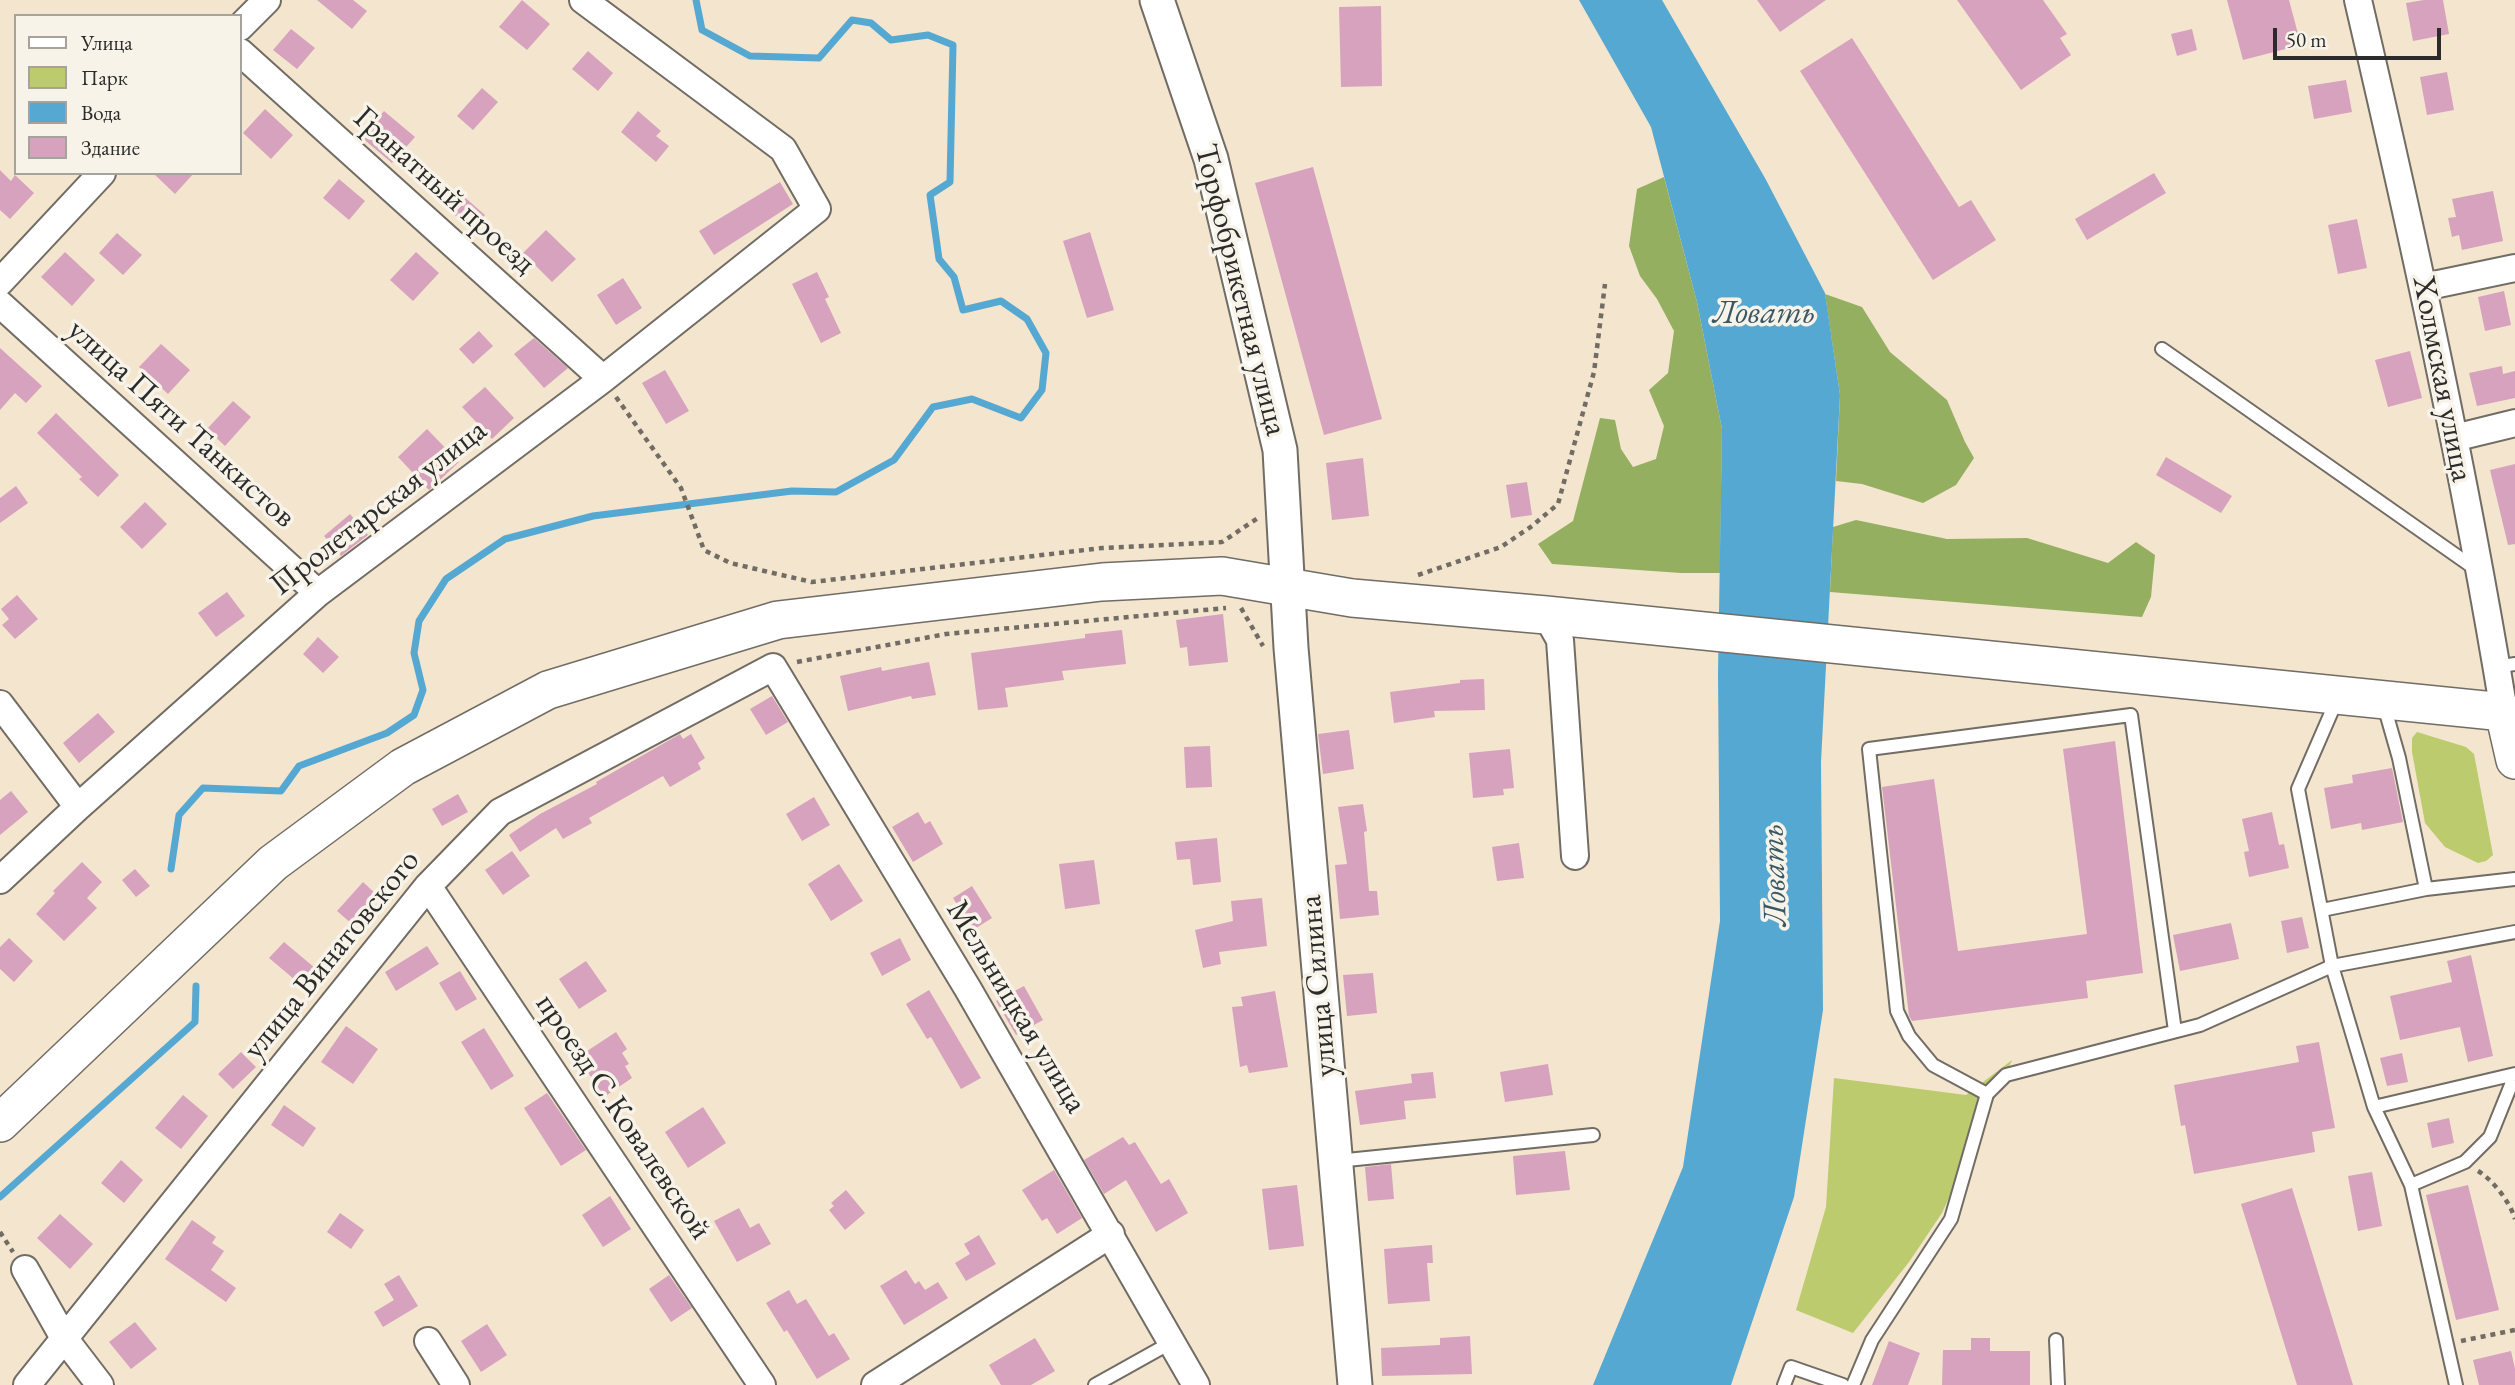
<!DOCTYPE html>
<meta charset="utf-8">
<style>
body{margin:0}
#map{position:relative;width:2515px;height:1385px;overflow:hidden;background:#f4e5ce;font-family:"EB Garamond",serif}
canvas{display:block}
.legend{position:absolute;left:14px;top:14px;width:228px;height:161px;box-sizing:border-box;background:#f7f3e8;border:2px solid #a5a39c;margin:0;padding:9px 12px;list-style:none;font-size:21px;color:#2b2b2b}
.legend li{display:flex;align-items:center;gap:14px;height:35px}
.legend b{width:35px;border:2px solid #a5a39c}
.scale{position:absolute;left:2273px;top:28px;width:168px;height:32px;box-sizing:border-box;border:4px solid #2b2b2b;border-top:0;padding-left:9px;font-size:21px;line-height:24px;white-space:nowrap;color:#2b2b2b;-webkit-text-stroke:5px #f7f3e8;paint-order:stroke}
</style>
<div id="map">
<canvas width="2515" height="1385"></canvas>
<ul class="legend">
<li><b style="height:9px;background:#fff"></b>Улица</li>
<li><b style="height:19px;background:#bbcb6d"></b>Парк</li>
<li><b style="height:19px;background:#55a8d1"></b>Вода</li>
<li><b style="height:19px;background:#d7a2be"></b>Здание</li>
</ul>
<div class="scale">50 m</div>
</div>
<script>
const ctx = document.querySelector('canvas').getContext('2d');
ctx.lineJoin = 'round';
function fillPath(path, color) { ctx.fillStyle = color; ctx.fill(path, 'evenodd'); }
function strokePath(path, color, width, dash) { ctx.strokeStyle = color; ctx.lineWidth = width; ctx.lineCap = dash ? 'butt' : 'round'; ctx.setLineDash(dash || []); ctx.stroke(path); }
function label(font, color, halo, rows, align = 'center') {
  ctx.font = font + ' "EB Garamond",serif'; ctx.lineWidth = 7; ctx.setLineDash([]); ctx.textBaseline = 'middle'; ctx.strokeStyle = halo; ctx.fillStyle = color; for (const [text, x, y, turn = 0] of rows) {
    ctx.save(); ctx.translate(x, y); ctx.rotate((+turn || 0) * Math.PI / 180); ctx.textAlign = isNaN(turn) ? turn : align; if (halo) ctx.strokeText(text, 0, 0); ctx.fillText(text, 0, 0); ctx.restore();
  }
}
fillPath(new Path2D(`
 M 2417,732 L 2466,747 L 2474,754 L 2493,855 L 2486,861 L 2478,863 L 2445,847 L 2425,823 L 2412,752 L 2412,738 Z
 M 2012,1060 L 1942,1213 L 1909,1262 L 1853,1333 L 1796,1310 L 1826,1207 L 1834,1078 L 1966,1095 Z`), '#bbcb6d');
fillPath(new Path2D(`
 M 1664,177 L 1697,302 L 1722,429 L 1720,573 L 1681,573 L 1552,564 L 1538,544 L 1573,521 L 1600,418 L 1615,420 L 1621,449 L 1633,467 L 1656,459 L 1664,426 L 1649,390 L 1668,373 L 1674,331 L 1657,299 L 1640,276 L 1629,246 L 1637,189 Z
 M 1825,294 L 1862,307 L 1890,352 L 1947,400 L 1965,442 L 1974,458 L 1956,485 L 1923,503 L 1862,484 L 1836,481 L 1840,395 Z
 M 1856,520 L 1947,539 L 2027,538 L 2108,563 L 2136,542 L 2155,555 L 2151,597 L 2142,617 L 1830,592 L 1833,527 Z`), '#94af60');
fillPath(new Path2D(`
 M 1579,0 L 1662,0 L 1765,178 L 1825,293 L 1840,395 L 1821,762 L 1823,1010 L 1794,1197 L 1731,1385 L 1593,1385 L 1683,1167 L 1720,921 L 1718,673 L 1722,429 L 1697,302 L 1651,127 Z`), '#55a8d1');
strokePath(new Path2D(`
 M 171,869 L 179,815 L 203,788 L 281,791 L 299,766 L 387,733 L 414,715 L 423,690 L 414,653 L 419,621 L 446,579 L 505,539 L 593,516 L 792,491 L 836,492 L 894,460 L 933,407 L 972,399 L 1021,418 L 1042,390 L 1046,353 L 1027,319 L 1001,301 L 963,310 L 954,277 L 939,259 L 930,195 L 950,182 L 953,45 L 928,35 L 891,40 L 871,23 L 852,20 L 819,58 L 750,56 L 702,30 L 696,0
 M 0,1197 L 195,1022 L 196,986`), '#55a8d1', 7);
fillPath(new Path2D(`
 M 317,0 L 353,0 L 367,11 L 352,29 Z
 M 522,0 L 550,24 L 527,50 L 499,27 Z
 M 1757,0 L 1826,0 L 1780,32 Z
 M 1957,0 L 2043,0 L 2067,34 L 2060,38 L 2071,55 L 2021,90 Z
 M 2227,0 L 2289,0 L 2301,45 L 2243,60 Z
 M 2424,0 L 2443,0 L 2449,34 L 2413,41 L 2406,3 Z
 M 1381,6 L 1382,86 L 1341,87 L 1339,7 Z
 M 291,29 L 315,48 L 297,69 L 273,50 Z
 M 2192,29 L 2197,50 L 2177,56 L 2171,34 Z
 M 1852,38 L 1959,207 L 1971,200 L 1996,240 L 1933,280 L 1800,71 Z
 M 588,51 L 613,73 L 598,91 L 572,69 Z
 M 2447,72 L 2454,110 L 2427,115 L 2420,77 Z
 M 2346,80 L 2352,112 L 2314,119 L 2308,86 Z
 M 482,88 L 498,102 L 473,130 L 457,116 Z
 M 265,109 L 293,135 L 271,159 L 243,133 Z
 M 384,111 L 415,137 L 392,163 L 361,137 Z
 M 638,111 L 661,131 L 656,136 L 669,146 L 656,162 L 621,132 Z
 M 1313,167 L 1382,419 L 1324,435 L 1255,183 Z
 M 0,170 L 11,181 L 15,175 L 34,193 L 10,219 L 0,210 Z
 M 153,173 L 194,173 L 175,194 Z
 M 2154,173 L 2166,193 L 2087,240 L 2075,219 Z
 M 339,179 L 365,201 L 349,220 L 323,198 Z
 M 780,182 L 793,204 L 714,255 L 699,231 Z
 M 2493,191 L 2503,241 L 2462,250 L 2459,235 L 2452,237 L 2448,218 L 2456,217 L 2452,199 Z
 M 462,195 L 485,215 L 472,230 L 449,210 Z
 M 2357,219 L 2367,268 L 2338,274 L 2328,225 Z
 M 546,230 L 576,259 L 552,282 L 523,253 Z
 M 1090,232 L 1114,310 L 1087,318 L 1063,241 Z
 M 117,233 L 142,255 L 123,275 L 99,253 Z
 M 65,252 L 95,280 L 72,306 L 41,277 Z
 M 416,252 L 439,273 L 413,301 L 390,280 Z
 M 817,272 L 829,297 L 825,299 L 841,333 L 821,343 L 792,284 Z
 M 623,278 L 642,308 L 616,325 L 597,295 Z
 M 2504,291 L 2511,325 L 2485,331 L 2478,297 Z
 M 479,331 L 493,346 L 473,364 L 459,349 Z
 M 534,338 L 568,368 L 544,388 L 514,354 Z
 M 161,344 L 190,370 L 168,394 L 139,367 Z
 M 0,348 L 42,386 L 26,403 L 15,393 L 0,410 Z
 M 2410,351 L 2422,398 L 2388,407 L 2375,360 Z
 M 2502,366 L 2503,374 L 2515,371 L 2515,398 L 2477,406 L 2469,373 Z
 M 665,370 L 689,411 L 666,424 L 642,383 Z
 M 485,387 L 514,418 L 492,439 L 462,407 Z
 M 233,401 L 251,417 L 225,446 L 207,429 Z
 M 56,413 L 119,475 L 98,497 L 79,479 L 82,477 L 37,433 Z
 M 427,429 L 459,462 L 429,490 L 398,457 Z
 M 2166,457 L 2232,496 L 2221,513 L 2156,475 Z
 M 1363,458 L 1369,516 L 1332,520 L 1326,463 Z
 M 2515,464 L 2515,544 L 2508,545 L 2490,470 Z
 M 1527,482 L 1532,515 L 1511,518 L 1506,485 Z
 M 16,486 L 28,503 L 0,523 L 0,498 Z
 M 145,502 L 167,524 L 142,549 L 120,527 Z
 M 350,514 L 368,535 L 341,556 L 324,536 Z
 M 227,592 L 245,616 L 216,637 L 198,613 Z
 M 17,595 L 38,619 L 15,639 L 2,625 L 9,619 L 1,609 Z
 M 1223,614 L 1228,662 L 1189,666 L 1187,647 L 1180,648 L 1176,620 Z
 M 1122,630 L 1126,664 L 1062,671 L 1064,680 L 1005,688 L 1008,707 L 978,710 L 971,653 L 1085,638 L 1085,634 Z
 M 318,637 L 339,657 L 323,673 L 303,654 Z
 M 929,662 L 936,695 L 912,699 L 911,696 L 848,711 L 840,676 L 881,667 L 882,671 Z
 M 1484,679 L 1485,710 L 1434,711 L 1435,717 L 1394,723 L 1390,692 L 1460,683 L 1460,680 Z
 M 772,696 L 788,722 L 766,735 L 750,709 Z
 M 98,713 L 115,732 L 79,763 L 63,743 Z
 M 1349,730 L 1354,769 L 1323,774 L 1318,734 Z
 M 680,734 L 683,739 L 691,734 L 705,758 L 698,763 L 701,769 L 670,787 L 663,776 L 589,818 L 592,823 L 563,839 L 556,828 L 520,852 L 509,835 L 540,814 L 597,784 L 596,782 Z
 M 2115,741 L 2143,973 L 2086,981 L 2088,998 L 1912,1021 L 1909,1016 L 1882,787 L 1934,779 L 1958,951 L 2087,934 L 2063,749 Z
 M 1210,746 L 1212,787 L 1186,788 L 1184,747 Z
 M 1510,749 L 1514,788 L 1503,789 L 1504,795 L 1473,798 L 1469,753 Z
 M 2392,768 L 2403,822 L 2362,830 L 2361,823 L 2331,829 L 2324,788 L 2353,783 L 2352,775 Z
 M 11,791 L 28,812 L 0,835 L 0,800 Z
 M 458,794 L 468,812 L 442,826 L 432,809 Z
 M 814,797 L 830,825 L 802,841 L 786,814 Z
 M 1363,804 L 1367,831 L 1364,832 L 1369,891 L 1377,891 L 1379,915 L 1340,919 L 1335,865 L 1347,864 L 1338,807 Z
 M 918,812 L 925,824 L 930,821 L 943,844 L 913,862 L 892,827 Z
 M 2272,812 L 2279,845 L 2284,844 L 2289,868 L 2249,877 L 2244,852 L 2249,851 L 2242,819 Z
 M 1217,838 L 1221,882 L 1193,885 L 1190,859 L 1177,860 L 1175,842 Z
 M 1519,843 L 1524,878 L 1497,881 L 1492,847 Z
 M 512,851 L 530,876 L 503,895 L 485,870 Z
 M 1094,860 L 1100,904 L 1065,909 L 1059,864 Z
 M 82,862 L 102,882 L 87,898 L 97,908 L 64,941 L 36,914 L 55,893 L 53,891 Z
 M 839,864 L 863,901 L 831,921 L 808,884 Z
 M 135,869 L 150,886 L 136,897 L 122,880 Z
 M 363,882 L 378,896 L 352,924 L 337,911 Z
 M 972,886 L 992,918 L 973,930 L 953,898 Z
 M 1262,898 L 1267,946 L 1219,952 L 1221,964 L 1203,968 L 1195,930 L 1233,921 L 1231,901 Z
 M 2302,917 L 2309,948 L 2287,953 L 2281,921 Z
 M 2231,923 L 2239,959 L 2180,971 L 2173,935 Z
 M 9,938 L 33,961 L 14,982 L 0,969 L 0,947 Z
 M 900,938 L 911,960 L 882,976 L 870,953 Z
 M 284,942 L 315,968 L 301,985 L 269,958 Z
 M 427,946 L 439,964 L 396,991 L 385,972 Z
 M 2471,955 L 2493,1056 L 2468,1062 L 2460,1027 L 2400,1040 L 2390,996 L 2452,982 L 2447,961 Z
 M 586,961 L 607,991 L 579,1009 L 559,979 Z
 M 460,971 L 477,999 L 456,1011 L 439,983 Z
 M 1373,973 L 1377,1013 L 1347,1016 L 1343,975 Z
 M 1024,986 L 1043,1020 L 1016,1035 L 996,1001 Z
 M 929,990 L 981,1078 L 961,1089 L 931,1037 L 927,1039 L 906,1004 Z
 M 1275,991 L 1288,1067 L 1249,1073 L 1247,1065 L 1240,1067 L 1232,1007 L 1243,1006 L 1241,997 Z
 M 346,1026 L 378,1049 L 353,1084 L 321,1062 Z
 M 484,1028 L 514,1076 L 491,1090 L 461,1042 Z
 M 616,1032 L 627,1049 L 622,1053 L 629,1064 L 625,1066 L 632,1078 L 604,1097 L 578,1057 Z
 M 2319,1042 L 2335,1128 L 2312,1132 L 2315,1152 L 2194,1174 L 2185,1125 L 2181,1126 L 2174,1085 L 2299,1062 L 2296,1046 Z
 M 241,1052 L 256,1067 L 233,1089 L 218,1074 Z
 M 2402,1053 L 2408,1082 L 2387,1086 L 2380,1058 Z
 M 1548,1064 L 1553,1095 L 1505,1102 L 1500,1072 Z
 M 1433,1072 L 1436,1098 L 1404,1101 L 1406,1119 L 1360,1125 L 1355,1091 L 1412,1083 L 1411,1074 Z
 M 547,1093 L 586,1150 L 561,1166 L 524,1108 Z
 M 183,1095 L 208,1116 L 181,1149 L 155,1128 Z
 M 284,1105 L 316,1128 L 303,1147 L 271,1125 Z
 M 703,1107 L 726,1143 L 688,1168 L 665,1132 Z
 M 2449,1118 L 2454,1143 L 2432,1148 L 2427,1123 Z
 M 1123,1137 L 1129,1145 L 1135,1142 L 1161,1184 L 1169,1179 L 1188,1213 L 1156,1232 L 1126,1180 L 1104,1194 L 1084,1160 Z
 M 1565,1151 L 1570,1190 L 1516,1195 L 1513,1156 Z
 M 121,1160 L 143,1180 L 124,1203 L 101,1183 Z
 M 1391,1164 L 1394,1199 L 1368,1201 L 1365,1167 Z
 M 1054,1170 L 1082,1218 L 1057,1234 L 1047,1218 L 1042,1221 L 1022,1190 Z
 M 2372,1172 L 2382,1226 L 2358,1231 L 2348,1176 Z
 M 1297,1185 L 1304,1246 L 1269,1250 L 1262,1189 Z
 M 2468,1185 L 2499,1310 L 2456,1320 L 2426,1195 Z
 M 2292,1188 L 2353,1385 L 2297,1385 L 2241,1204 Z
 M 846,1190 L 865,1213 L 845,1230 L 829,1210 L 834,1206 L 831,1203 Z
 M 610,1196 L 631,1229 L 603,1247 L 582,1215 Z
 M 739,1208 L 750,1228 L 759,1223 L 771,1244 L 737,1262 L 714,1221 Z
 M 340,1213 L 364,1230 L 351,1249 L 327,1232 Z
 M 60,1214 L 93,1244 L 70,1269 L 37,1238 Z
 M 192,1220 L 216,1237 L 212,1243 L 224,1251 L 211,1270 L 236,1288 L 226,1302 L 165,1259 Z
 M 979,1235 L 996,1264 L 966,1281 L 955,1263 L 970,1254 L 964,1244 Z
 M 1432,1245 L 1433,1263 L 1427,1263 L 1430,1301 L 1388,1304 L 1384,1249 Z
 M 906,1270 L 915,1284 L 919,1281 L 925,1290 L 938,1282 L 948,1298 L 904,1325 L 880,1286 Z
 M 399,1275 L 418,1306 L 383,1327 L 374,1312 L 394,1300 L 384,1284 Z
 M 669,1275 L 692,1308 L 671,1322 L 649,1289 Z
 M 789,1290 L 797,1304 L 806,1299 L 829,1336 L 834,1333 L 850,1359 L 817,1379 L 787,1330 L 784,1332 L 766,1303 Z
 M 135,1322 L 157,1349 L 131,1369 L 109,1342 Z
 M 487,1324 L 507,1355 L 481,1372 L 461,1341 Z
 M 1470,1336 L 1472,1374 L 1382,1376 L 1381,1348 L 1440,1345 L 1440,1338 Z
 M 1035,1338 L 1055,1371 L 1031,1385 L 1001,1385 L 989,1365 Z
 M 1971,1338 L 1990,1338 L 1990,1351 L 2030,1351 L 2030,1385 L 1942,1385 L 1943,1350 L 1971,1350 Z
 M 1889,1341 L 1920,1353 L 1908,1385 L 1872,1385 Z
 M 2511,1351 L 2515,1369 L 2515,1385 L 2479,1385 L 2473,1360 Z`), '#d7a2be');
const service = new Path2D(`
 M 2162,349 L 2477,570
 M 2497,667 L 2515,664
 M 2338,697 L 2298,789 L 2332,966 L 2374,1107 L 2411,1185 L 2456,1385
 M 2383,702 L 2399,758 L 2426,889 L 2515,879
 M 2322,910 L 2426,889
 M 1987,1094 L 1933,1065 L 1909,1036 L 1897,1011 L 1869,749 L 2131,715 L 2175,1031
 M 2374,1107 L 2515,1074
 M 1337,1161 L 1593,1135
 M 2411,1185 L 2465,1162 L 2490,1137 L 2515,1075
 M 2056,1340 L 2058,1385
 M 1095,1385 L 1172,1342
 M 1784,1385 L 1791,1367 L 1843,1385
 M 1853,1385 L 1872,1340 L 1951,1219 L 1987,1094 L 2006,1075 L 2200,1025 L 2332,966 L 2515,932`);
const minor = new Path2D(`
 M 2358,0 C 2413,236 2465,473 2504,712
 M 240,27 L 267,0
 M 240,52 L 603,379
 M 0,282 L 102,173
 M 2424,287 L 2515,268
 M 0,304 L 318,593
 M 2454,438 L 2515,423
 M 1546,615 L 1560,640 L 1575,856
 M 0,704 L 78,807
 M 0,880 L 78,807 L 318,593 L 603,379 L 817,209 L 783,149 L 583,0
 M 428,886 L 762,1385
 M 25,1269 L 64,1338 L 100,1385
 M 428,1341 L 456,1385
 M 27,1385 L 428,886 L 500,812 L 773,667 L 968,989 L 1196,1385
 M 875,1385 L 1111,1234`);
const tertiary = new Path2D(`
 M 1157,0 L 1211,159 L 1280,450 L 1291,648 L 1355,1385`);
const secondary = new Path2D(`
 M 0,1123 L 273,863 L 403,767 L 548,690 L 778,620 L 1102,582 L 1222,576 L 1352,598 L 1546,615 L 2504,712 L 2515,760`);
strokePath(service, '#716c64', 16);
strokePath(minor, '#716c64', 30);
strokePath(tertiary, '#716c64', 37);
strokePath(secondary, '#716c64', 40);
strokePath(new Path2D(`
 M 616,397 L 681,488 L 704,550 L 730,563 L 812,582 L 1102,548 L 1222,542 L 1258,518
 M 1418,575 L 1501,547 L 1532,526 L 1558,504 L 1594,372 L 1605,284
 M 1241,608 L 1263,646
 M 797,662 L 946,634 L 1226,608
 M 2478,1171 C 2493,1180 2510,1202 2515,1219
 M 0,1232 L 13,1252
 M 2461,1341 L 2515,1330`), '#716c64', 4.5, [5, 5]);
strokePath(service, '#fff', 12);
strokePath(minor, '#fff', 26);
strokePath(tertiary, '#fff', 33);
strokePath(secondary, '#fff', 37);
label('32px', '#2b2b2b', '#f7f3e8', [
 ["Гранатный проезд",444,191,42],
 ["Торфобрикетная улица",1240,290,76],
 ["Холмская улица",2442,379,79],
 ["улица Пяти Танкистов",181,424,42],
 ["Пролетарская улица",379,508,-38],
 ["улица Винатовского",332,955,-51],
 ["улица Силина",1319,986,-95],
 ["Мельницкая улица",1016,1007,59],
 ["проезд С.Ковалевской",623,1117,56]
]);
label('italic 33px', '#3a5765', '#f7f3e8', [
 ["Ловать",1764,314],
 ["Ловать",1775,875,-92]
]);
</script>
